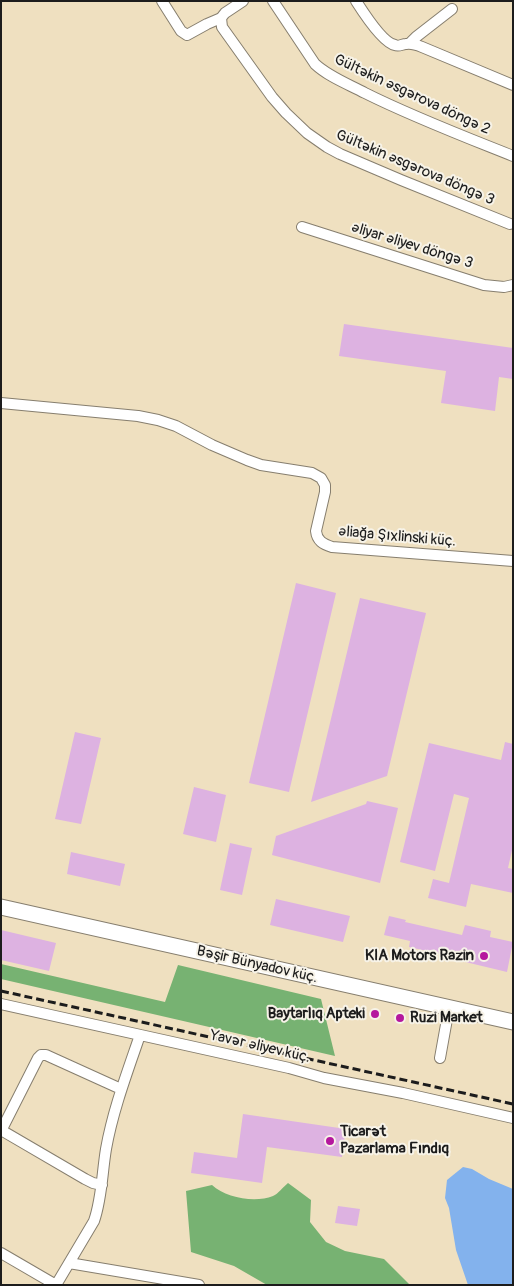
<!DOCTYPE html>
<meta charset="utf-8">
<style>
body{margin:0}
#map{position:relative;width:514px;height:1286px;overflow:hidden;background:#efe0c0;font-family:Pangolin,sans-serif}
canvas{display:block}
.frame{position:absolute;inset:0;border:2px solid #1c1c1c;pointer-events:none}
</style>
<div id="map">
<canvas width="514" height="1286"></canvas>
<div class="frame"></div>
</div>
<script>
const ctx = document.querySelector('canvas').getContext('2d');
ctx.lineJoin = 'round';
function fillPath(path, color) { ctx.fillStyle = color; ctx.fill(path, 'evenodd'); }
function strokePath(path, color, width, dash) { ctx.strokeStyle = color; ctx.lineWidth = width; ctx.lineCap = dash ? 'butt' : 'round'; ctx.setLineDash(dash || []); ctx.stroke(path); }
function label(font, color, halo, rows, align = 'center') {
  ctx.font = font + ' Pangolin,sans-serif'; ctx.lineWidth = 4; ctx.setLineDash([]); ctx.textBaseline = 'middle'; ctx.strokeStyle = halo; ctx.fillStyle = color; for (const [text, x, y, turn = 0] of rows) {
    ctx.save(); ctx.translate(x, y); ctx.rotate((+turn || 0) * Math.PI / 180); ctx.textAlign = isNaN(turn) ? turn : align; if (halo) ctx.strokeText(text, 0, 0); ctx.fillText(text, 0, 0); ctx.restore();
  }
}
fillPath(new Path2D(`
 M 1,964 L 165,1002 L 178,965 L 321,999 L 335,1056 L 1,979 Z
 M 288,1183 L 311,1200 L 310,1222 L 326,1242 L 345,1251 L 384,1259 L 410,1285 L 267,1285 L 234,1266 L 191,1252 L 186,1191 L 212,1185 C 226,1198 255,1203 273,1196 C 278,1194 283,1187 288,1183 Z`), '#77b272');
fillPath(new Path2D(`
 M 463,1167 L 472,1169 L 489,1179 L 513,1189 L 513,1285 L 468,1285 L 456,1250 L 449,1208 L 445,1198 L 447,1180 Z`), '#83b2ed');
fillPath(new Path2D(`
 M 344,324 L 513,348 L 513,379 L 499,377 L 495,411 L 441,403 L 446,371 L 339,356 Z
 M 296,583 L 336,593 L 289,792 L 249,783 Z
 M 360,598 L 426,613 L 387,776 L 311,802 Z
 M 75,732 L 101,738 L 81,824 L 55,819 Z
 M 505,742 L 513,744 L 513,846 L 508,868 L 513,869 L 513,893 L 471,884 L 466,907 L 428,898 L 433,879 L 449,883 L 469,798 L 454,794 L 435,871 L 400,862 L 429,743 L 501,760 Z
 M 194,787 L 226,795 L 216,842 L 183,834 Z
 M 367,801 L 398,808 L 380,883 L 272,855 L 276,836 L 366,804 Z
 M 230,843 L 252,848 L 242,895 L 220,890 Z
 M 71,852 L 125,864 L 120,886 L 67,874 Z
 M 276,899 L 350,916 L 343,942 L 270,925 Z
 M 389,916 L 406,920 L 405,922 L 462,935 L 465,925 L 491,931 L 490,937 L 513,942 L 507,972 L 457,960 L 457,958 L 409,947 L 410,941 L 384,935 Z
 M 1,930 L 56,943 L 49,971 L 1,960 Z
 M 243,1114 L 346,1129 L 342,1157 L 267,1147 L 262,1183 L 191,1173 L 194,1152 L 237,1158 Z
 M 338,1206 L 360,1209 L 357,1226 L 335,1223 Z`), '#ddb2e1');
const street = new Path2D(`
 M 162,1 L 181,31 L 187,35 L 207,24 L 221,18
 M 273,1 L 315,64 C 329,77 348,84 365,93 C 413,117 463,136 513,156
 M 356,1 C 363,12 383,43 395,45 C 399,47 402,44 406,44 C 412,43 417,45 422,47 L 513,85
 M 221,18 L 222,27 L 272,97 L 286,113 L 307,133 L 327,147 L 340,154 L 401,180 L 510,224
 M 221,18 L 225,13 L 243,1
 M 410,43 L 416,37 L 452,9
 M 302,227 L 484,285 L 504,287 L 513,285
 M 1,403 L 138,416 L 158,420 L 176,426 L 212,445 L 247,460 L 261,465 L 312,473 L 321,478 L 325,485 L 325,492 L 316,531 C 317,541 323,544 332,547 L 513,561
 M 1,1004 L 289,1068 L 324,1078 L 403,1093 L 513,1118
 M 440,1058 L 449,1008
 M 1,1130 L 85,1179 L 93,1183 L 102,1185
 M 1,1131 L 38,1058 L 41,1055 L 46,1055 L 121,1089
 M 1,1253 L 56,1285
 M 69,1263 L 199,1285
 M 56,1285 L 94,1221 C 102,1198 102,1173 106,1149 C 113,1110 127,1073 140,1035`);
const secondary = new Path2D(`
 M 1,907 L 513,1022`);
strokePath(street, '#867e6e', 12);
strokePath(secondary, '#867e6e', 17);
strokePath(street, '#fff', 10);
strokePath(secondary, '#fff', 15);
strokePath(new Path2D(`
 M 1,991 L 513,1104`), '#1c1c1c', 3, [8, 4]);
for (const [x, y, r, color] of [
 [484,956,5,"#b5179e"],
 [375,1014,5,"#b5179e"],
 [400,1018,5,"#b5179e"],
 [330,1141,5,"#b5179e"]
]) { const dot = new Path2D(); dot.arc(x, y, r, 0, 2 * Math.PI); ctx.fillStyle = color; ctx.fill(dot); strokePath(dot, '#f7f3e8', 2); }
label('15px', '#1c1c1c', '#f7f3e8', [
 ["Gültəkin Əsgərova döngə 2",412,95,25],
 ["Gültəkin Əsgərova döngə 3",415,168,23],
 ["Əliyar Əliyev döngə 3",412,246,17],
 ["Əliağa Şıxlinski küç.",397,537,5],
 ["Bəşir Bünyadov küç.",257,965,13],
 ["Yavər Əliyev küç.",260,1047,13]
]);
label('bold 15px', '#1c1c1c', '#f7f3e8', [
 ["KIA Motors Razin",474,956],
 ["Baytarlıq Apteki",365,1014],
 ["Ruzi Market",410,1018,"left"],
 ["Ticarət",340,1132,"left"],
 ["Pazarlama Fındıq",340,1149,"left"]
], 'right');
</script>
